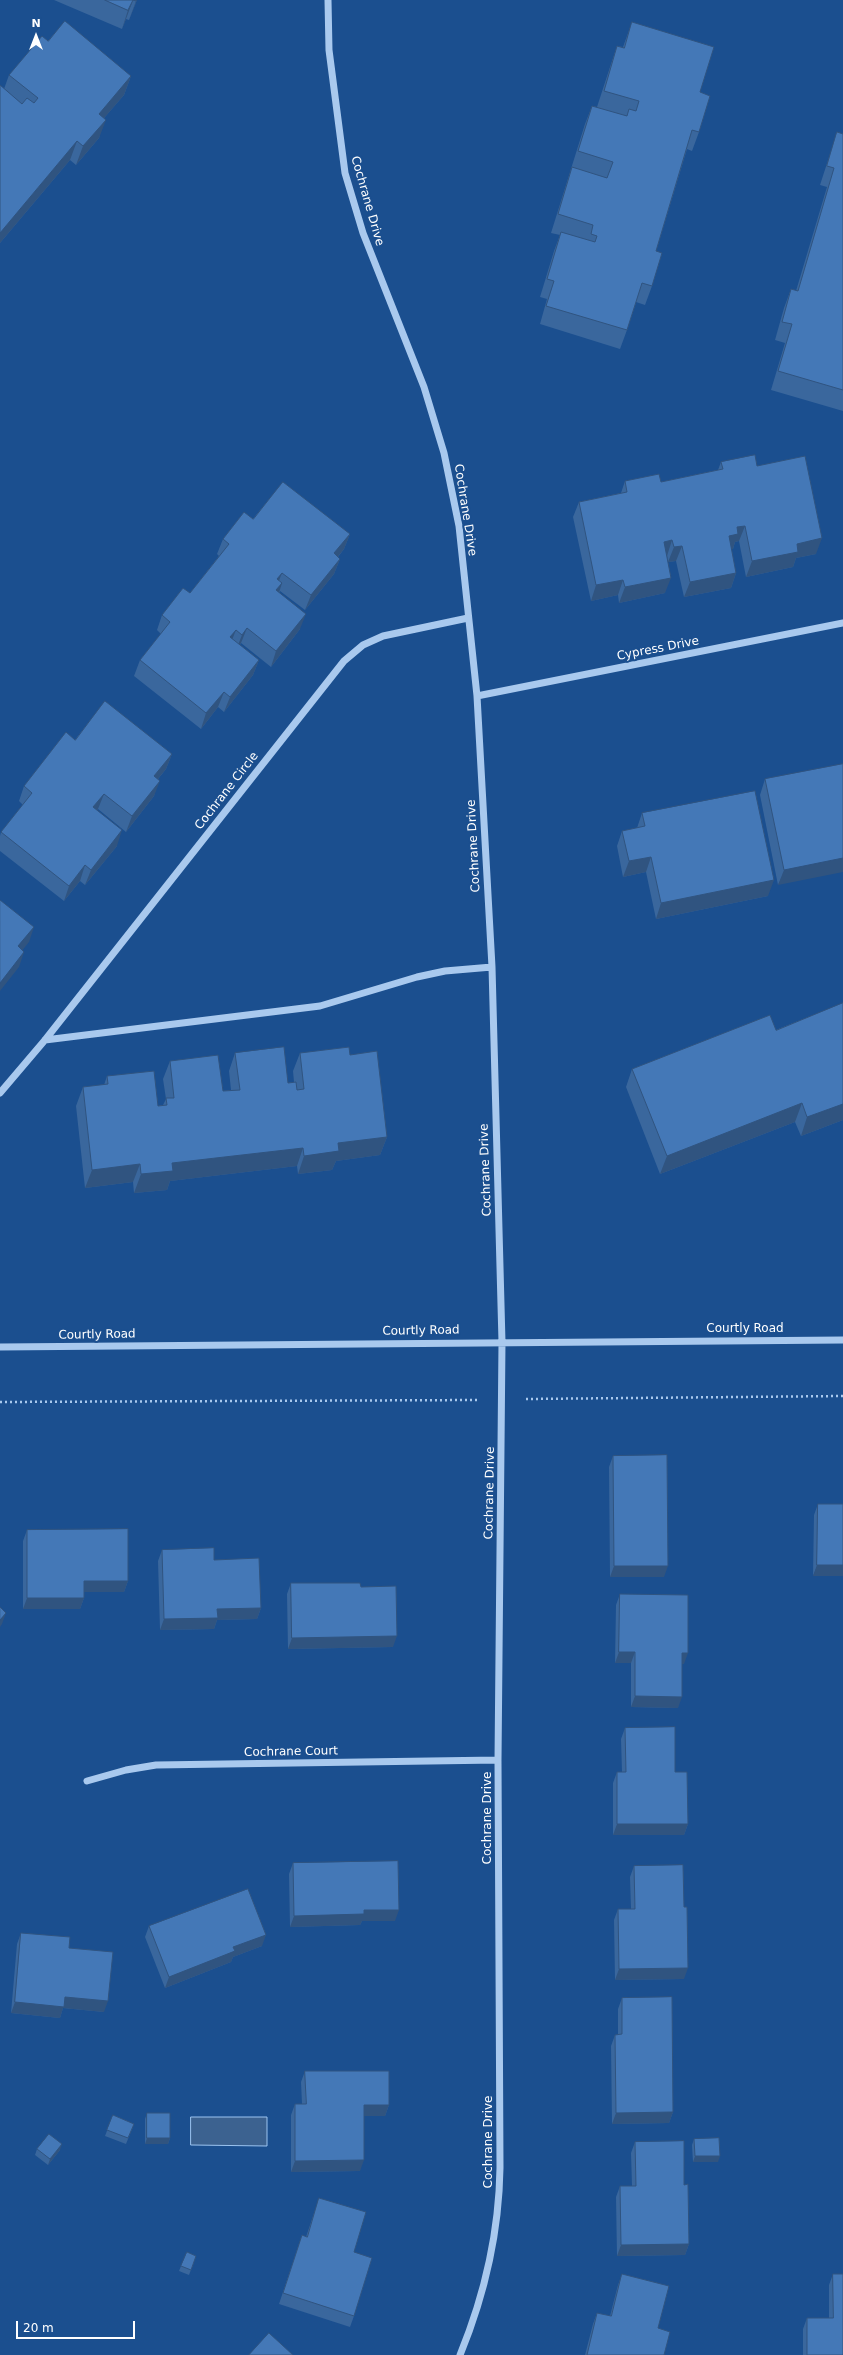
<!DOCTYPE html>
<style>
body{margin:0}
#map{position:relative;width:843px;height:2355px;overflow:hidden;background:#1b4f8f;font-family:"DejaVu Sans",sans-serif}
canvas{display:block}
.north{position:absolute;left:16px;top:16px;width:40px;height:40px;-webkit-text-stroke:3px #1b4f8f;paint-order:stroke;rotate:0deg;font-size:11px;font-weight:700;line-height:16px;text-align:center;color:#fff}
.north::after{content:'';display:block;margin:auto;width:14px;height:18px;background:#fff;clip-path:polygon(50% 0,100% 100%,50% 72%,0 100%)}
.scale{position:absolute;left:16px;top:2321px;width:119px;height:18px;box-sizing:border-box;border:2px solid #fff;border-top:0;padding-left:5px;font-size:12px;line-height:14px;white-space:nowrap;color:#fff;-webkit-text-stroke:3px #1b4f8f;paint-order:stroke}
</style>
<div id="map">
<canvas width="843" height="2355"></canvas>
<div class="north">N</div>
<div class="scale">20 m</div>
</div>
<script>
const ctx = document.querySelector('canvas').getContext('2d');
ctx.lineJoin = 'round';
function fillPath(path, color) { ctx.fillStyle = color; ctx.fill(path, 'evenodd'); }
function strokePath(path, color, width, dash) { ctx.strokeStyle = color; ctx.lineWidth = width; ctx.lineCap = dash ? 'butt' : 'round'; ctx.setLineDash(dash || []); ctx.stroke(path); }
function label(font, color, halo, rows, align = 'center') {
  ctx.font = font + ' "DejaVu Sans",sans-serif'; ctx.lineWidth = 4; ctx.setLineDash([]); ctx.textBaseline = 'middle'; ctx.strokeStyle = halo; ctx.fillStyle = color; for (const [text, x, y, turn = 0] of rows) {
    ctx.save(); ctx.translate(x, y); ctx.rotate((+turn || 0) * Math.PI / 180); ctx.textAlign = isNaN(turn) ? turn : align; if (halo) ctx.strokeText(text, 0, 0); ctx.fillText(text, 0, 0); ctx.restore();
  }
}
const water = new Path2D(`
 M 191,2117 L 267,2117 L 267,2146 L 191,2145 Z`);
fillPath(water, '#3c6290');
strokePath(water, '#9cc4f0', 1);
strokePath(new Path2D(`
 M 526,1399 L 843,1396
 M 0,1402 L 477,1400`), '#a9c9ee', 2.5, [2, 3]);
strokePath(new Path2D(`
 M 328,0 L 329,50 L 345,173 L 363,233 L 424,387 L 444,453 L 459,526 L 477,696 L 492,967 L 502,1342 L 498,1760 L 500,2168 C 499,2233 485,2294 460,2355
 M 477,696 L 843,623
 M 45,1040 L 320,1006 L 417,977 L 445,971 L 492,967
 M 0,1093 L 45,1040 L 344,661 L 363,645 L 383,636 L 468,618
 M 0,1347 L 843,1340
 M 87,1781 L 126,1770 L 156,1765 L 498,1760`), '#a9c9ee', 7);
fillPath(new Path2D(`
 M 54,0 L 137,0 L 129,20 L 126,19 L 122,29 Z
 M 632,22 L 700,92 L 699,132 L 692,151 L 687,149 L 656,251 L 652,286 L 645,305 L 636,302 L 627,330 L 620,349 L 540,324 L 547,299 L 540,297 L 554,251 L 560,235 L 551,233 L 585,124 L 592,106 L 597,107 L 611,64 L 617,46 L 623,47 Z
 M 48,41 L 131,76 L 124,95 L 104,118 L 99,138 L 76,165 L 70,160 L 0,243 L 0,85 L 4,89 L 9,75 Z
 M 837,132 L 843,134 L 843,133 L 843,411 L 771,390 L 785,343 L 775,340 L 784,308 L 791,289 L 796,291 L 827,187 L 820,185 L 831,151 Z
 M 721,462 L 757,466 L 816,554 L 796,558 L 793,567 L 746,577 L 739,541 L 735,542 L 733,549 L 731,549 L 736,573 L 731,588 L 684,597 L 676,561 L 668,562 L 667,556 L 665,593 L 619,603 L 618,595 L 591,601 L 573,517 L 579,502 L 621,493 L 625,481 L 661,482 L 718,470 Z
 M 253,519 L 350,534 L 344,549 L 338,557 L 340,559 L 334,574 L 305,610 L 280,591 L 279,593 L 300,629 L 271,667 L 241,643 L 240,645 L 259,660 L 253,675 L 224,712 L 218,707 L 201,729 L 134,676 L 140,660 L 161,634 L 157,630 L 162,615 L 190,593 L 219,556 L 217,554 L 223,539 Z
 M 75,740 L 172,754 L 166,769 L 158,779 L 154,796 L 126,832 L 98,809 L 97,810 L 117,846 L 85,885 L 80,881 L 64,901 L 0,851 L 0,836 L 1,832 L 23,805 L 19,801 L 24,786 Z
 M 843,764 L 778,885 L 760,795 L 765,779 Z
 M 642,813 L 768,896 L 656,919 L 646,872 L 623,877 L 617,846 L 622,831 L 637,828 Z
 M 776,1030 L 843,1120 L 801,1136 L 795,1122 L 660,1174 L 626,1087 L 632,1069 Z
 M 235,1053 L 288,1083 L 294,1082 L 293,1071 L 300,1053 L 350,1055 L 387,1137 L 380,1155 L 336,1161 L 332,1170 L 298,1174 L 297,1166 L 170,1181 L 167,1190 L 134,1193 L 133,1182 L 85,1188 L 76,1106 L 83,1087 L 104,1085 L 107,1076 L 158,1106 L 163,1105 L 166,1099 L 163,1079 L 170,1061 L 223,1091 L 231,1090 L 229,1071 Z
 M 613,1456 L 664,1577 L 610,1577 L 609,1467 Z
 M 818,1504 L 843,1504 L 813,1576 L 814,1515 Z
 M 27,1530 L 128,1581 L 124,1592 L 84,1592 L 84,1598 L 80,1609 L 23,1609 L 23,1541 Z
 M 162,1550 L 261,1608 L 257,1619 L 217,1620 L 214,1629 L 160,1630 L 158,1561 Z
 M 291,1583 L 361,1587 L 393,1647 L 288,1649 L 287,1594 Z
 M 620,1594 L 684,1664 L 682,1664 L 678,1708 L 631,1707 L 631,1663 L 615,1663 L 616,1605 Z
 M 625,1728 L 688,1824 L 684,1835 L 613,1835 L 613,1783 L 617,1772 L 622,1772 L 621,1739 Z
 M 293,1863 L 395,1921 L 362,1921 L 360,1925 L 290,1927 L 289,1874 Z
 M 634,1866 L 684,1907 L 684,1979 L 615,1980 L 614,1920 L 618,1909 L 631,1909 L 630,1877 Z
 M 149,1926 L 262,1946 L 233,1957 L 231,1962 L 165,1988 L 145,1937 Z
 M 21,1933 L 69,1948 L 104,2012 L 63,2008 L 60,2018 L 11,2013 L 17,1944 Z
 M 622,1998 L 673,2112 L 669,2123 L 612,2124 L 611,2046 L 615,2035 L 618,2035 L 618,2009 Z
 M 305,2071 L 389,2105 L 385,2116 L 364,2116 L 360,2171 L 291,2172 L 291,2115 L 295,2104 L 302,2104 L 301,2082 Z
 M 147,2113 L 170,2138 L 168,2144 L 145,2144 L 145,2119 Z
 M 113,2115 L 134,2124 L 126,2144 L 105,2136 Z
 M 694,2139 L 718,2162 L 693,2162 L 692,2145 Z
 M 635,2142 L 684,2185 L 689,2244 L 685,2255 L 617,2256 L 616,2197 L 620,2186 L 632,2186 L 631,2153 Z
 M 37,2149 L 60,2150 L 48,2165 L 35,2155 Z
 M 319,2198 L 354,2252 L 354,2316 L 350,2327 L 279,2304 L 302,2235 L 306,2237 Z
 M 194,2262 L 189,2275 L 179,2271 L 181,2266 Z
 M 622,2274 L 664,2355 L 585,2355 L 593,2324 L 597,2313 L 610,2316 L 618,2285 Z
 M 833,2274 L 843,2355 L 803,2355 L 803,2329 L 807,2318 L 829,2318 L 829,2285 Z`), '#3a679d');
fillPath(new Path2D(`
 M 133,0 L 126,19 L 122,29 L 128,10 Z
 M 136,0 L 137,0 L 129,20 L 136,1 Z
 M 131,76 L 124,95 L 92,132 L 99,114 Z
 M 106,120 L 99,138 L 76,165 L 83,146 Z
 M 77,141 L 70,160 L 0,243 L 0,233 Z
 M 745,526 L 739,541 L 735,542 L 733,549 L 723,551 L 729,536 L 737,527 Z
 M 350,534 L 344,549 L 328,569 L 334,553 Z
 M 822,538 L 816,554 L 796,558 L 793,567 L 746,577 L 752,561 L 797,544 Z
 M 672,540 L 667,556 L 658,558 L 664,542 Z
 M 682,546 L 676,561 L 668,562 L 674,547 Z
 M 340,559 L 334,574 L 305,610 L 311,595 Z
 M 282,573 L 276,588 L 277,579 Z
 M 736,573 L 731,588 L 684,597 L 690,582 Z
 M 671,578 L 665,593 L 619,603 L 625,587 Z
 M 623,580 L 618,595 L 591,601 L 596,585 Z
 M 282,583 L 277,599 L 276,590 Z
 M 306,614 L 300,629 L 271,667 L 276,651 Z
 M 247,628 L 241,643 L 236,650 L 242,635 Z
 M 236,630 L 230,645 L 230,637 Z
 M 259,660 L 253,675 L 224,712 L 230,697 Z
 M 224,692 L 218,707 L 201,729 L 206,713 Z
 M 172,754 L 166,769 L 148,791 L 154,776 Z
 M 160,781 L 154,796 L 126,832 L 132,816 Z
 M 104,794 L 98,809 L 88,822 L 93,807 Z
 M 122,830 L 117,846 L 85,885 L 91,870 Z
 M 651,857 L 646,872 L 623,877 L 629,861 Z
 M 843,858 L 843,872 L 778,885 L 784,870 Z
 M 85,865 L 80,881 L 64,901 L 69,886 Z
 M 774,880 L 768,896 L 656,919 L 661,903 Z
 M 34,927 L 29,942 L 13,962 L 18,946 Z
 M 24,952 L 19,967 L 0,991 L 0,983 Z
 M 802,1103 L 795,1122 L 660,1174 L 667,1156 Z
 M 843,1104 L 843,1120 L 801,1136 L 807,1117 Z
 M 387,1137 L 380,1155 L 336,1161 L 332,1170 L 298,1174 L 304,1156 L 338,1143 Z
 M 303,1148 L 297,1166 L 170,1181 L 167,1190 L 134,1193 L 141,1174 L 172,1163 Z
 M 140,1164 L 133,1182 L 85,1188 L 92,1170 Z
 M 817,1565 L 843,1565 L 843,1576 L 813,1576 Z
 M 614,1566 L 668,1566 L 664,1577 L 610,1577 Z
 M 84,1581 L 128,1581 L 124,1592 L 80,1592 Z
 M 27,1598 L 84,1598 L 80,1609 L 23,1609 Z
 M 261,1608 L 257,1619 L 217,1620 L 214,1629 L 160,1630 L 164,1619 L 217,1609 Z
 M 6,1613 L 2,1624 L 0,1627 L 0,1620 Z
 M 397,1636 L 393,1647 L 288,1649 L 292,1638 Z
 M 619,1652 L 635,1652 L 631,1663 L 615,1663 Z
 M 682,1653 L 688,1653 L 684,1664 L 678,1664 Z
 M 635,1696 L 682,1697 L 678,1708 L 631,1707 Z
 M 617,1824 L 688,1824 L 684,1835 L 613,1835 Z
 M 364,1910 L 399,1910 L 395,1921 L 362,1921 L 360,1925 L 290,1927 L 294,1916 Z
 M 266,1935 L 262,1946 L 233,1957 L 231,1962 L 165,1988 L 169,1977 L 233,1947 Z
 M 688,1968 L 684,1979 L 615,1980 L 619,1969 Z
 M 65,1997 L 108,2001 L 104,2012 L 63,2008 L 60,2018 L 11,2013 L 15,2002 Z
 M 364,2105 L 389,2105 L 385,2116 L 360,2116 Z
 M 673,2112 L 669,2123 L 612,2124 L 616,2113 Z
 M 147,2138 L 170,2138 L 168,2144 L 145,2144 Z
 M 62,2144 L 60,2150 L 48,2165 L 50,2159 Z
 M 695,2156 L 720,2156 L 718,2162 L 693,2162 Z
 M 364,2160 L 360,2171 L 291,2172 L 295,2161 Z
 M 689,2244 L 685,2255 L 617,2256 L 621,2245 Z`), '#305480');
const building = new Path2D(`
 M 105,0 L 136,0 L 136,1 L 133,0 L 128,10 Z
 M 65,21 L 131,76 L 99,114 L 106,120 L 83,146 L 77,141 L 0,233 L 0,85 L 22,104 L 27,98 L 34,103 L 38,98 L 9,75 L 42,36 L 48,41 Z
 M 632,22 L 714,47 L 700,92 L 710,96 L 699,132 L 692,130 L 656,251 L 662,253 L 652,286 L 642,283 L 627,330 L 546,306 L 554,281 L 547,279 L 561,232 L 595,242 L 597,236 L 591,234 L 593,225 L 558,214 L 572,167 L 607,178 L 613,162 L 578,151 L 592,106 L 627,116 L 629,109 L 636,111 L 639,101 L 604,91 L 617,46 L 624,48 Z
 M 837,132 L 843,134 L 843,390 L 778,371 L 792,324 L 782,322 L 791,289 L 798,291 L 834,168 L 827,166 Z
 M 755,455 L 757,466 L 805,456 L 822,538 L 797,544 L 798,552 L 752,561 L 745,526 L 737,527 L 738,534 L 729,536 L 736,573 L 690,582 L 682,546 L 674,547 L 672,540 L 664,542 L 671,578 L 625,587 L 623,580 L 596,585 L 579,502 L 627,492 L 625,481 L 659,474 L 661,482 L 723,469 L 721,462 Z
 M 283,482 L 350,534 L 334,553 L 340,559 L 311,595 L 282,573 L 277,579 L 282,583 L 276,590 L 306,614 L 276,651 L 247,628 L 242,635 L 236,630 L 230,637 L 259,660 L 230,697 L 224,692 L 206,713 L 140,660 L 170,622 L 162,615 L 183,588 L 190,593 L 229,544 L 223,539 L 244,512 L 253,519 Z
 M 105,701 L 172,754 L 154,776 L 160,781 L 132,816 L 104,794 L 93,807 L 122,830 L 91,870 L 85,865 L 69,886 L 1,832 L 32,793 L 24,786 L 66,732 L 75,740 Z
 M 843,764 L 843,858 L 784,870 L 765,779 Z
 M 755,791 L 774,880 L 661,903 L 651,857 L 629,861 L 622,831 L 645,826 L 642,813 Z
 M 0,900 L 34,927 L 18,946 L 24,952 L 0,983 Z
 M 843,1003 L 843,1104 L 807,1117 L 802,1103 L 667,1156 L 632,1069 L 770,1015 L 776,1030 Z
 M 284,1047 L 288,1083 L 296,1082 L 297,1090 L 304,1089 L 300,1053 L 349,1047 L 350,1055 L 377,1051 L 387,1137 L 338,1143 L 339,1151 L 304,1156 L 303,1148 L 172,1163 L 173,1171 L 141,1174 L 140,1164 L 92,1170 L 83,1087 L 108,1084 L 107,1076 L 154,1071 L 158,1106 L 167,1105 L 166,1098 L 174,1098 L 170,1061 L 218,1055 L 223,1091 L 240,1090 L 235,1053 Z
 M 667,1455 L 668,1566 L 614,1566 L 613,1456 Z
 M 818,1504 L 843,1504 L 843,1565 L 817,1565 Z
 M 128,1529 L 128,1581 L 84,1581 L 84,1598 L 27,1598 L 27,1530 Z
 M 214,1548 L 214,1560 L 259,1558 L 261,1608 L 217,1609 L 218,1618 L 164,1619 L 162,1550 Z
 M 291,1583 L 360,1583 L 361,1587 L 396,1586 L 397,1636 L 292,1638 Z
 M 620,1594 L 688,1595 L 688,1653 L 682,1653 L 682,1697 L 635,1696 L 635,1652 L 619,1652 Z
 M 0,1607 L 6,1613 L 0,1620 Z
 M 675,1727 L 675,1772 L 687,1772 L 688,1824 L 617,1824 L 617,1772 L 626,1772 L 625,1728 Z
 M 398,1861 L 399,1910 L 364,1910 L 364,1914 L 294,1916 L 293,1863 Z
 M 683,1865 L 684,1907 L 687,1907 L 688,1968 L 619,1969 L 618,1909 L 635,1909 L 634,1866 Z
 M 248,1889 L 266,1935 L 233,1947 L 235,1951 L 169,1977 L 149,1926 Z
 M 21,1933 L 70,1937 L 69,1948 L 113,1952 L 108,2001 L 65,1997 L 64,2007 L 15,2002 Z
 M 672,1997 L 673,2112 L 616,2113 L 615,2035 L 622,2034 L 622,1998 Z
 M 305,2071 L 389,2071 L 389,2105 L 364,2105 L 364,2160 L 295,2161 L 295,2104 L 306,2104 Z
 M 147,2113 L 170,2113 L 170,2138 L 147,2138 Z
 M 113,2115 L 134,2124 L 128,2138 L 107,2130 Z
 M 49,2134 L 62,2144 L 50,2159 L 37,2149 Z
 M 719,2138 L 720,2156 L 695,2156 L 694,2139 Z
 M 684,2141 L 684,2185 L 688,2184 L 689,2244 L 621,2245 L 620,2186 L 636,2186 L 635,2142 Z
 M 319,2198 L 366,2212 L 354,2252 L 372,2258 L 354,2316 L 283,2293 L 302,2235 L 307,2237 Z
 M 187,2252 L 196,2256 L 191,2270 L 181,2266 Z
 M 622,2274 L 669,2286 L 658,2328 L 670,2332 L 664,2355 L 587,2355 L 597,2313 L 611,2316 Z
 M 833,2274 L 843,2274 L 843,2355 L 807,2355 L 807,2318 L 833,2318 Z
 M 269,2333 L 293,2355 L 249,2355 Z`);
fillPath(building, '#4478b7');
strokePath(building, '#305480', 1);
label('12px', '#fff', '#1b4f8f', [
 ["Cochrane Drive",367,201,74],
 ["Cochrane Drive",465,510,81],
 ["Cypress Drive",658,649,-11],
 ["Cochrane Circle",227,791,-52],
 ["Cochrane Drive",474,846,-93],
 ["Cochrane Drive",486,1170,-92],
 ["Courtly Road",745,1329],
 ["Courtly Road",421,1331,-1],
 ["Courtly Road",97,1335,-1],
 ["Cochrane Drive",490,1493,-89],
 ["Cochrane Court",291,1752,-1],
 ["Cochrane Drive",488,1818,-90],
 ["Cochrane Drive",489,2142,-90]
]);
</script>
